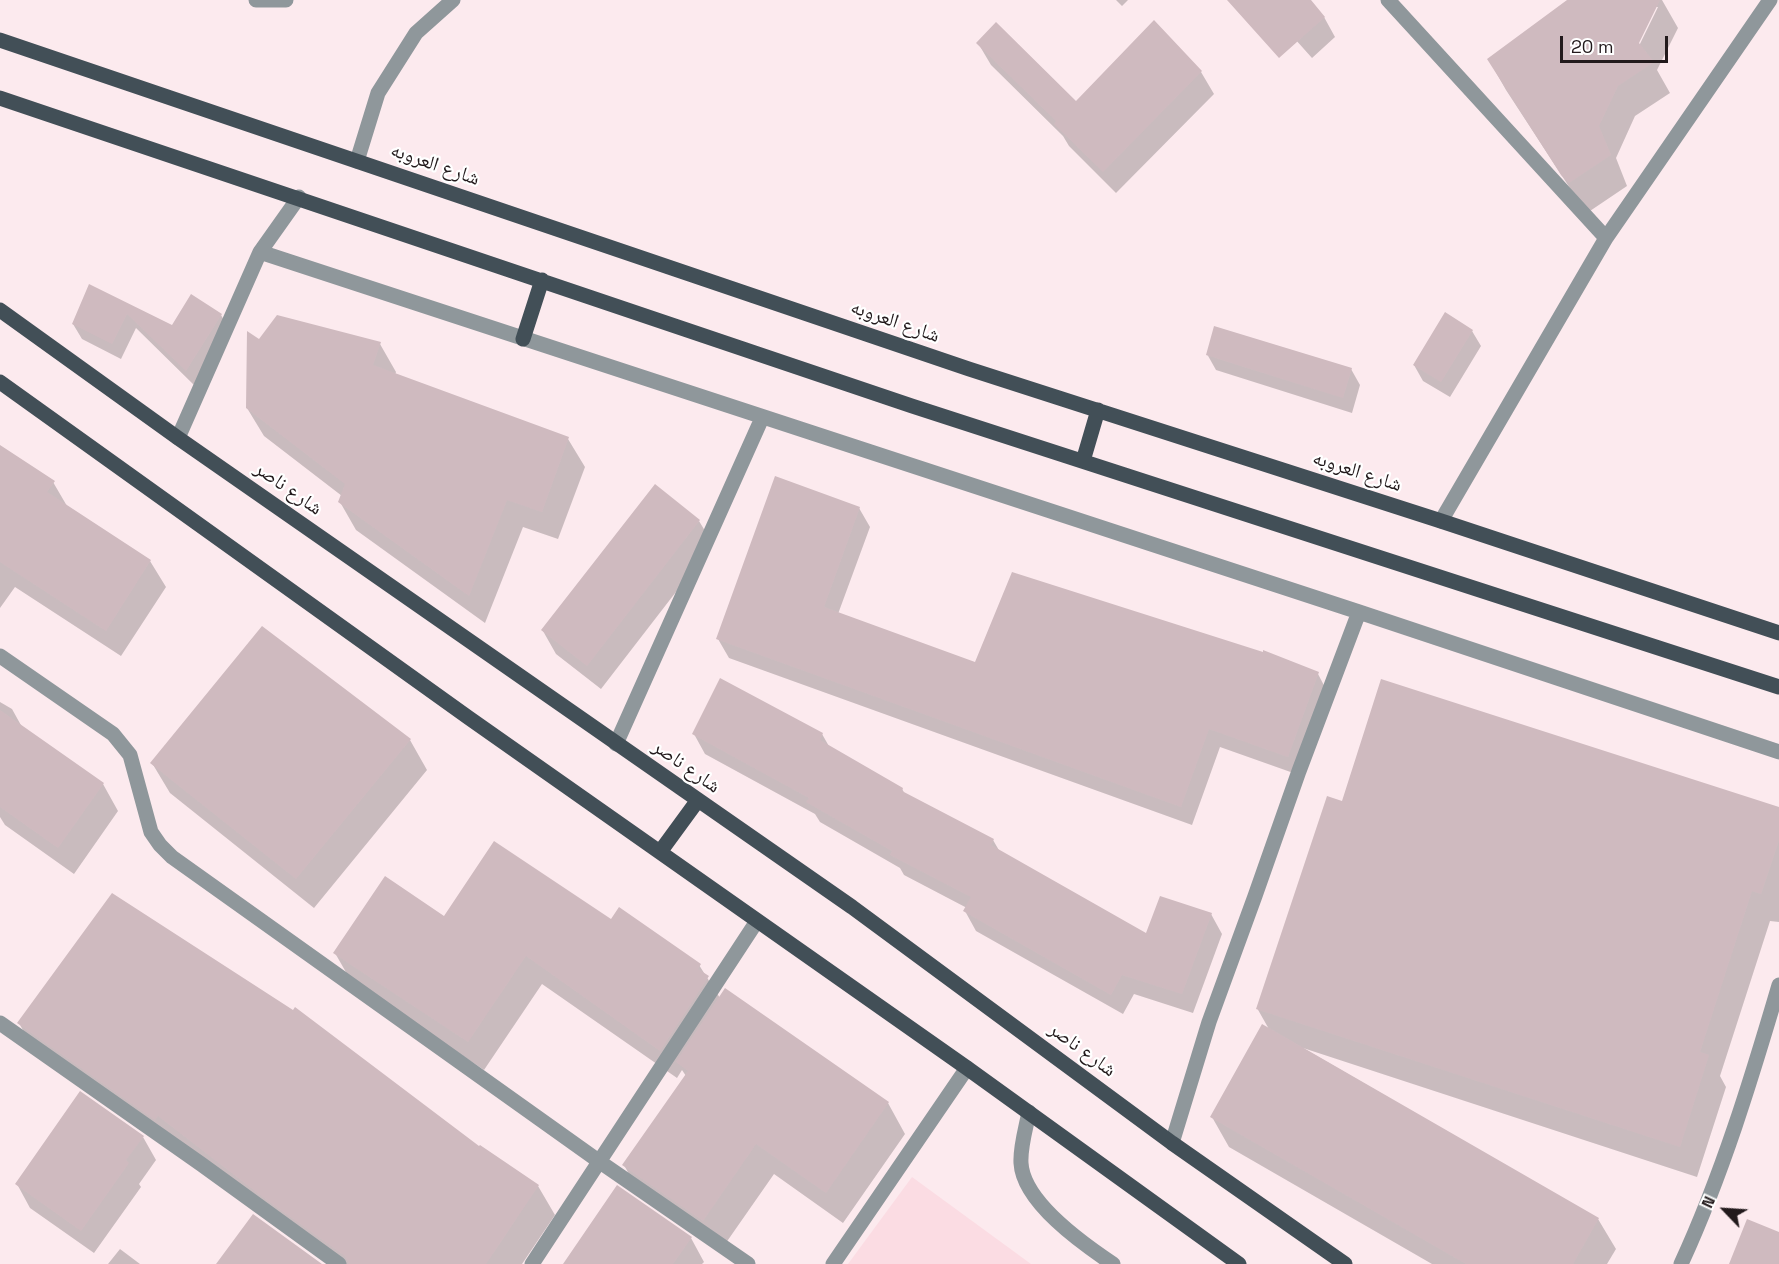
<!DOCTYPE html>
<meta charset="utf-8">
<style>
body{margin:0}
#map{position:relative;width:1779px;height:1264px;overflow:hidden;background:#fceaee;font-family:"Space Grotesk",sans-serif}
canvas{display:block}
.north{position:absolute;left:1695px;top:1180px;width:60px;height:60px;-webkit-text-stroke:4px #fff;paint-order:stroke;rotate:295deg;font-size:16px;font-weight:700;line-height:24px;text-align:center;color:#221a1c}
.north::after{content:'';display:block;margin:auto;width:21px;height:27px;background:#221a1c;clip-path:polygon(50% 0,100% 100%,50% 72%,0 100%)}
.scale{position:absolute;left:1560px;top:36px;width:108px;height:27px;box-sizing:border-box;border:3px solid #221a1c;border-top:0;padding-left:8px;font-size:18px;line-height:21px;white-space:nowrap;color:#221a1c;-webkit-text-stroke:4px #fff;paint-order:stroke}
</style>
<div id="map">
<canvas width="1779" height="1264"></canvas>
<div class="north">N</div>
<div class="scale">20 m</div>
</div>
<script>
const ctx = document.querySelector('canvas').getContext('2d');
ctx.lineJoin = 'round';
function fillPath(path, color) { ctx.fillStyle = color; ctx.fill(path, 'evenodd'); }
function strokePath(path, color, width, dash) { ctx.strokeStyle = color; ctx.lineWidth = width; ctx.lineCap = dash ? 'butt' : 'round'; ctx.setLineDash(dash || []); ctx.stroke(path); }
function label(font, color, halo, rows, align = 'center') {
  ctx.font = font + ' "Space Grotesk","Noto Naskh Arabic",sans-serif'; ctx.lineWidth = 4.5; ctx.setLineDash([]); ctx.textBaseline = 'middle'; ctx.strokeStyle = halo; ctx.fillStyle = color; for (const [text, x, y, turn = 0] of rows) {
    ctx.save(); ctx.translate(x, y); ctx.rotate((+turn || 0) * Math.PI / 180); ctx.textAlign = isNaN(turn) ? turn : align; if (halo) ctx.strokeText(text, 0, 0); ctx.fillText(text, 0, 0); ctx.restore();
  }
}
fillPath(new Path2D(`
 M 912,1177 L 1031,1264 L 848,1264 Z`), '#fbdce3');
fillPath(new Path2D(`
 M 1116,0 L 1128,0 L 1122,6 Z
 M 1260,0 L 1308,0 L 1324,17 L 1335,37 L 1312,58 Z
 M 1569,0 L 1662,0 L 1678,28 L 1657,70 L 1670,93 L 1635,116 L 1616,158 L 1627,186 L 1587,213 L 1581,205 L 1506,90 L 1489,60 ZM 1654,7 L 1658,7 L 1637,50 L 1634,49 Z
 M 1154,23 L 1201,72 L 1214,94 L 1116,193 L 1069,146 L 1063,136 L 991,65 L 978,43 L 1076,103 Z
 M 90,286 L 172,327 L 221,315 L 230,331 L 195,386 L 136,328 L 121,359 L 82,339 L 73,324 Z
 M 1472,331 L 1481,346 L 1450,397 L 1423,381 L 1414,365 Z
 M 259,341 L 380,344 L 396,372 L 395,375 L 568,439 L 585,467 L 558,539 L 523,527 L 485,623 L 356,530 L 340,502 L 342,496 L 264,436 L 247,408 Z
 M 1207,354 L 1351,369 L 1360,385 L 1352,413 L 1216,370 Z
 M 0,446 L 53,482 L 67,506 L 150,561 L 166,587 L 121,656 L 15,587 L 0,608 Z
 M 859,508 L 870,527 L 838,614 L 976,664 L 1318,674 L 1328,693 L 1299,775 L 1220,747 L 1192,825 L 729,658 L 718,639 Z
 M 699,521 L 713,544 L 601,689 L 556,654 L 543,631 Z
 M 0,702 L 12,709 L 22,727 L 103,784 L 118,811 L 74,874 L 5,825 L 0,817 Z
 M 694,734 L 822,734 L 830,748 L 902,789 L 905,794 L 993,840 L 1000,852 L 1147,935 L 1211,914 L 1222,934 L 1193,1013 L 1134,994 L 1123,1014 L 976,931 L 965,911 L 967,908 L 904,875 L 900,868 L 820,822 L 815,814 L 705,754 Z
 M 410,740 L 427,770 L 314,908 L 170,793 L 152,763 Z
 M 1342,803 L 1779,809 L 1779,922 L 1770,921 L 1720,1076 L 1726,1087 L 1697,1177 L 1303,1048 L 1598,1219 L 1616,1249 L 1607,1264 L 1432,1264 L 1229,1147 L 1212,1117 L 1270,1031 L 1257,1008 Z
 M 445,918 L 611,921 L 699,965 L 720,998 L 888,1103 L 905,1134 L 843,1223 L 774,1174 L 721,1250 L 641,1196 L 624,1165 L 686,1076 L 682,1070 L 677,1078 L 542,984 L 484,1070 L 351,981 L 335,953 Z
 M 19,1023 L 479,1148 L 538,1186 L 555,1215 L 522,1264 L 334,1264 L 35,1052 Z
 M 143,1137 L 156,1160 L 139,1184 L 141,1187 L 94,1253 L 30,1208 L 17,1184 Z
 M 691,1238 L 704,1262 L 702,1264 L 565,1264 Z
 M 120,1249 L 140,1264 L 108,1264 Z`), '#0003');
fillPath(new Path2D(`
 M 1227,0 L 1311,0 L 1325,17 L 1279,58 Z
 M 1567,0 L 1660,0 L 1639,43 L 1654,62 L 1618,86 L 1599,126 L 1611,155 L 1569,183 L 1561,175 L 1487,59 Z
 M 1154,20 L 1202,71 L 1103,172 L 1054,124 L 1056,121 L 976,43 L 996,22 L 1076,101 Z
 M 89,284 L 172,325 L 191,294 L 222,314 L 186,371 L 127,314 L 112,344 L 72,324 Z
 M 1445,312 L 1473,330 L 1441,382 L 1413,365 Z
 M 277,315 L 381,342 L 373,365 L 569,437 L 542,512 L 507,500 L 469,596 L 338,502 L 345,484 L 246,408 L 247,331 L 259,339 Z
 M 1214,326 L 1352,368 L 1343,398 L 1206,355 Z
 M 0,445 L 55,481 L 47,492 L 151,560 L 106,631 L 0,562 Z
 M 775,476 L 860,507 L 824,607 L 975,662 L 1012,572 L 1263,652 L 1263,650 L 1319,672 L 1288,757 L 1209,729 L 1181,807 L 716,639 Z
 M 655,484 L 700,520 L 587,666 L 541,630 Z
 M 262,626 L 411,739 L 296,879 L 150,763 Z
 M 720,678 L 823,733 L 820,740 L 903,788 L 902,791 L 994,839 L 991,845 L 1146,933 L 1160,896 L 1212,913 L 1182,994 L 1122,975 L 1111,995 L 963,911 L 971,897 L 890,855 L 892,851 L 806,802 L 809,798 L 692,734 Z
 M 1381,679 L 1779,807 L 1779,840 L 1761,894 L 1752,891 L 1700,1052 L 1709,1055 L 1680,1147 L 1256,1009 L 1327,796 L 1342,801 Z
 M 0,710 L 104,783 L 58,848 L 0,807 Z
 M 494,841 L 611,919 L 619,907 L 701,964 L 698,969 L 709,976 L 660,1051 L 526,956 L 468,1042 L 333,953 L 385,876 L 444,916 Z
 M 112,893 L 293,1010 L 295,1007 L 479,1146 L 480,1145 L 539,1185 L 486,1264 L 349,1264 L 345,1256 L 264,1198 L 158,1116 L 155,1120 L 17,1023 Z
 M 725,988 L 889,1102 L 826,1193 L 756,1144 L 703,1221 L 622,1165 L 688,1071 L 676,1062 Z
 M 1262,1024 L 1599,1218 L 1573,1264 L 1466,1264 L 1210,1117 Z
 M 80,1091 L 144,1136 L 126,1160 L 129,1163 L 81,1231 L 15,1184 Z
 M 617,1185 L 692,1237 L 673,1264 L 563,1264 Z
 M 253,1214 L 322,1264 L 216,1264 Z
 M 1747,1219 L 1779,1232 L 1779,1264 L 1729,1264 Z`), '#cfbabf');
strokePath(new Path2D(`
 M 256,0 L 286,0
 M 1388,0 L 1606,238
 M 357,161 L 378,93 L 416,33 L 453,0
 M 260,252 L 1359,612 L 1779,752
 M 178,438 L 260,252 L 299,197
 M 1441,521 L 1606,238 L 1770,0
 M 0,656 L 113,734 L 130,755 L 151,832 L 160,845 L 172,857 L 600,1162 L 748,1264
 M 616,744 L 762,418
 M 0,1023 L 201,1164 L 339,1264
 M 1029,1112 C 1026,1128 1020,1147 1021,1163 C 1023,1202 1083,1244 1113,1264
 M 1172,1143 L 1209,1022 L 1255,896 L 1299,771 L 1359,612
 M 532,1264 L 757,921
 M 833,1264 L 967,1068
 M 1681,1264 C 1722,1175 1751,1080 1779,985`), '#8f979b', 15);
strokePath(new Path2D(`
 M 0,40 L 969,369 L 1441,521 L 1779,633
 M 0,98 L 912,406 L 1779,687
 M 0,310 L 178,438 L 852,907 L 1172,1143 L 1345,1264
 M 523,339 L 542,280
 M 0,382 L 469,718 L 967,1068 L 1239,1264
 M 1083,461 L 1098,410
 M 660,852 L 698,800`), '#424f57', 15);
label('20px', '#221a1c', '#fff', [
 ["شارع العروبه",435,165,19],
 ["شارع العروبه",895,322,19],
 ["شارع العروبه",1357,472,18],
 ["شارع ناصر",288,489,35],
 ["شارع ناصر",686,767,35],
 ["شارع ناصر",1082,1050,36]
]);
</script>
